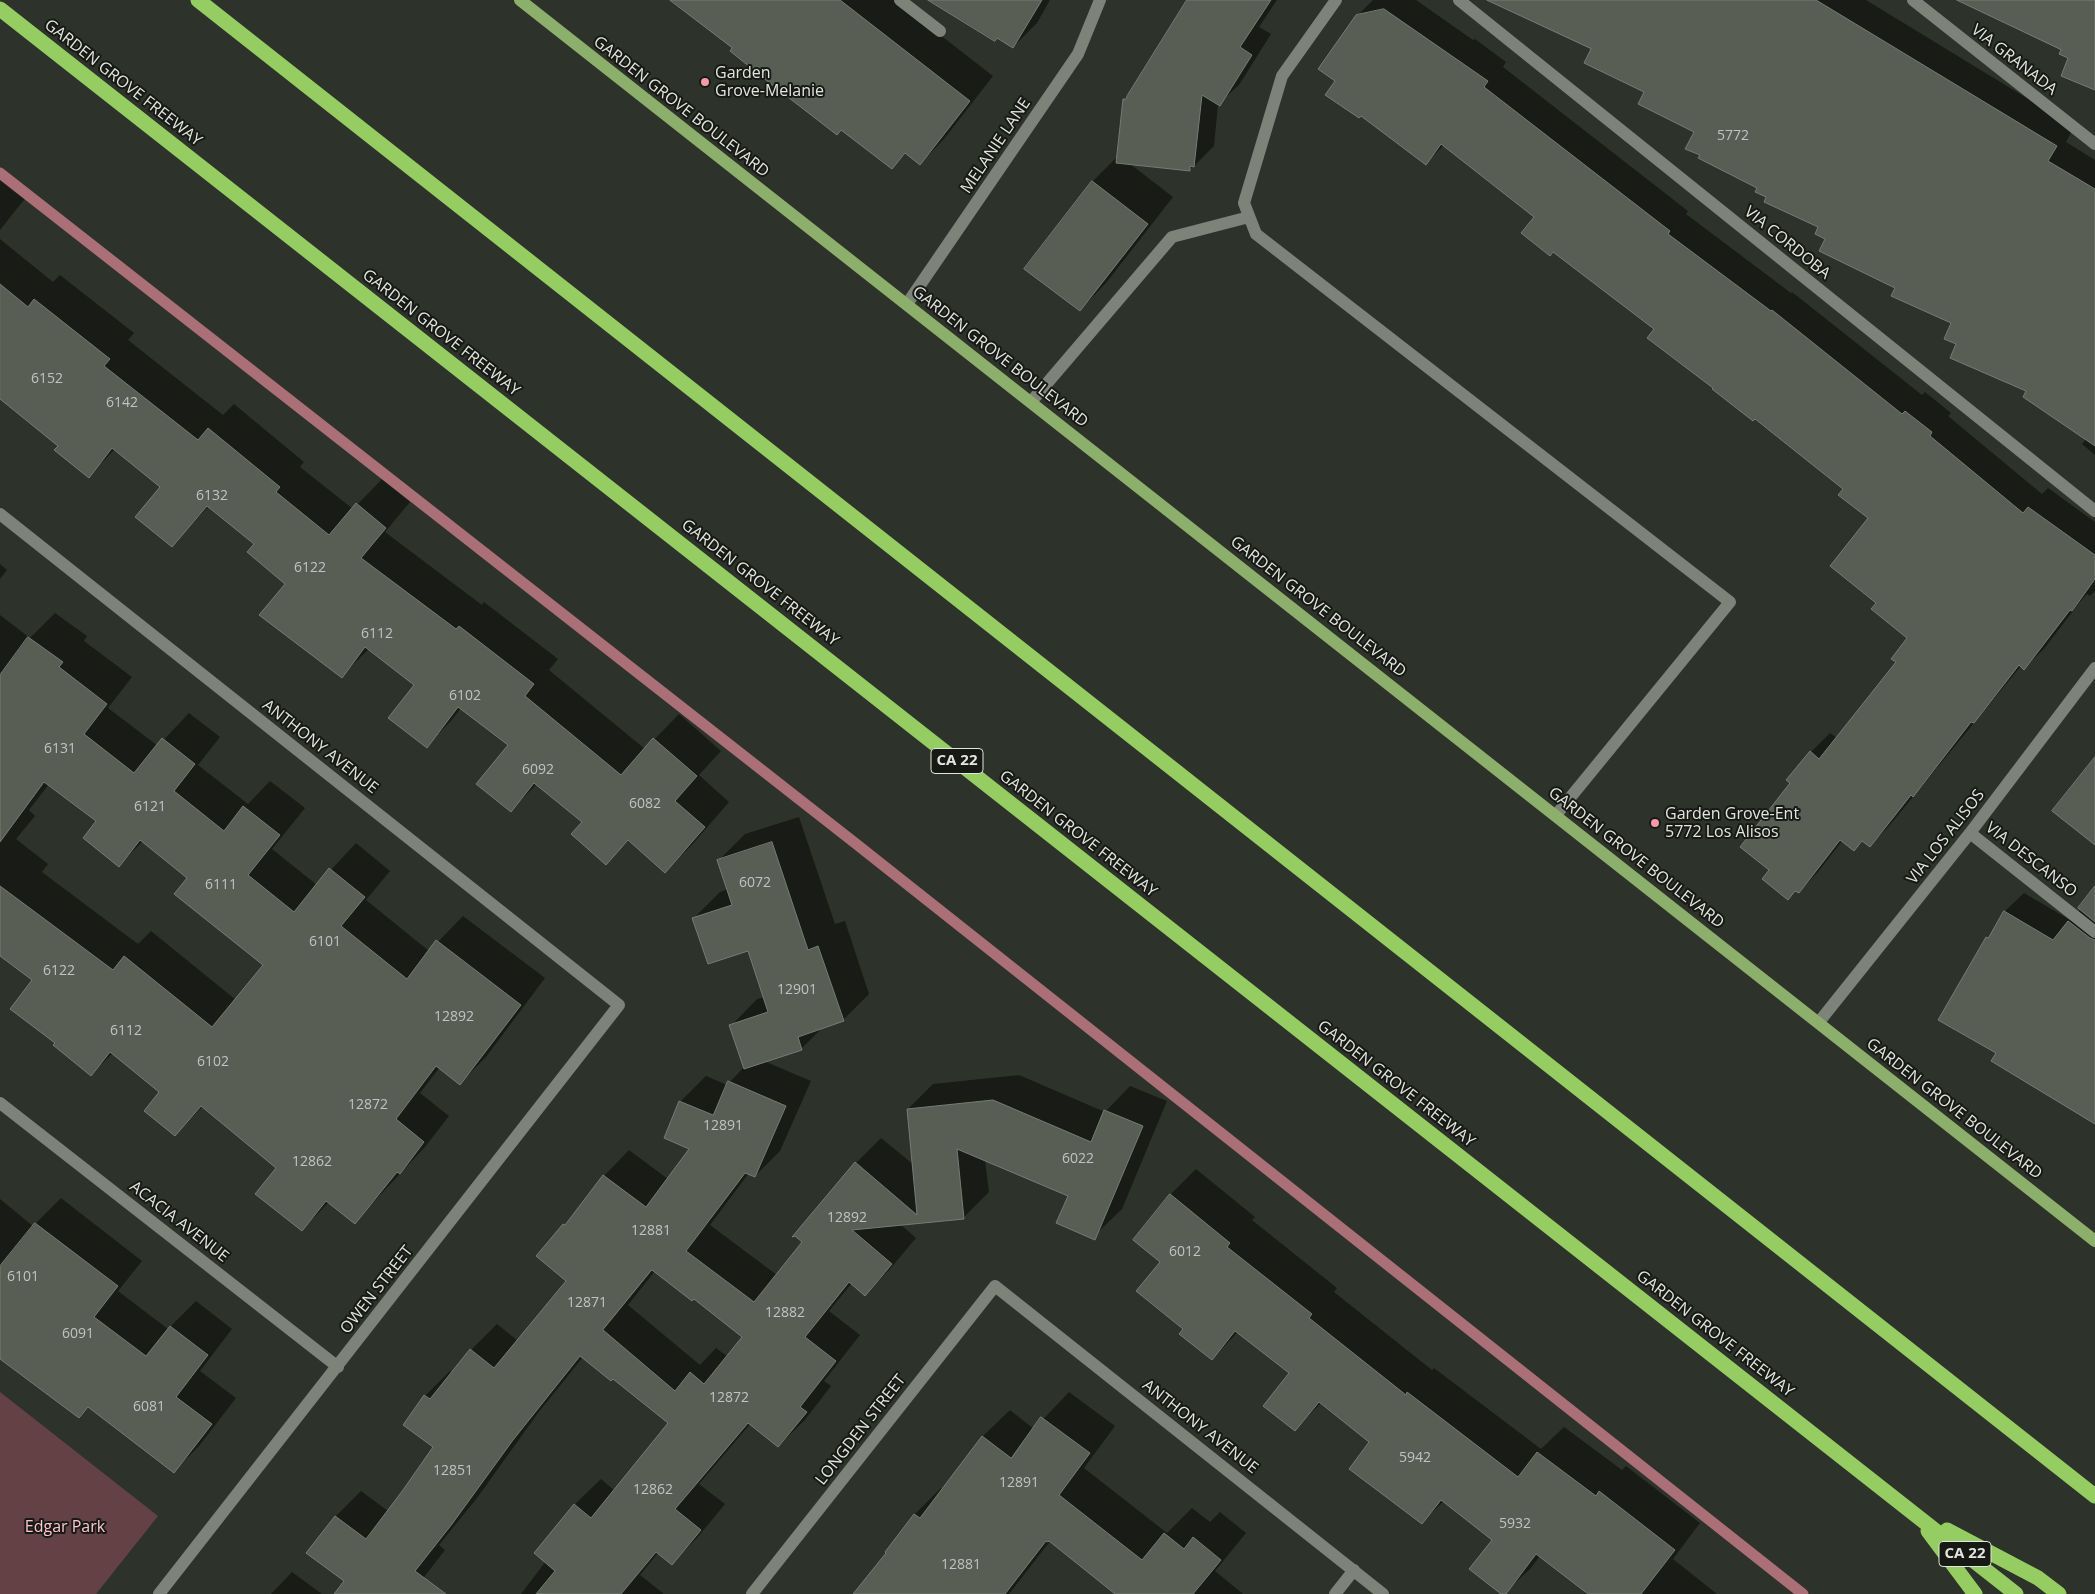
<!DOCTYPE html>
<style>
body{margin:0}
canvas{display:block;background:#2d322a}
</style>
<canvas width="2095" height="1594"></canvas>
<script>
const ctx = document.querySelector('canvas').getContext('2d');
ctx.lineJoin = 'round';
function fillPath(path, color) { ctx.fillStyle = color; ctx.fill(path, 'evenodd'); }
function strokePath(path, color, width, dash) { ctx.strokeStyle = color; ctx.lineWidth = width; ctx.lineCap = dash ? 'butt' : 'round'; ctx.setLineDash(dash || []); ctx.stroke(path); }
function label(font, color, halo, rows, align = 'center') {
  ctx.font = font + ' "Open Sans",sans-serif'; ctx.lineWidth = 4; ctx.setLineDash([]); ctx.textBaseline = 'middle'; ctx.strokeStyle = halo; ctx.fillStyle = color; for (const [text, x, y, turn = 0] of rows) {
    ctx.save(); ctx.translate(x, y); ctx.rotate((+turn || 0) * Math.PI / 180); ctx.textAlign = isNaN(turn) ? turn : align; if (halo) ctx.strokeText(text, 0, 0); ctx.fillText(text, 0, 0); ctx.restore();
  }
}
fillPath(new Path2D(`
 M 0,1392 L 158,1516 L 96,1594 L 0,1594 Z`), '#644145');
fillPath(new Path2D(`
 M 672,0 L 895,0 L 993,76 L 944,139 L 920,164 L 906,153 L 892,168 Z
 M 955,0 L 1050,0 L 1037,23 L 1013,47 Z
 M 1189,0 L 1277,0 L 1259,27 L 1271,34 L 1239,85 L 1218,104 L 1214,146 L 1194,166 L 1189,170 L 1129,163 L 1173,197 L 1106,283 L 1080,310 L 1026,268 L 1093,181 L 1118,156 L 1124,100 Z
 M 1373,0 L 1416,0 L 1473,40 L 1475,39 L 1506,62 L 1503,67 L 1688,211 L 1686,214 L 1791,293 L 1792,292 L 1922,395 L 1925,392 L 1951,413 L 1948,416 L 2042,494 L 2048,488 L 2095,522 L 2095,591 L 2090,596 L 2087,594 L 2079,603 L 2044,649 L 2024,668 L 2021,666 L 1889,826 L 1870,846 L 1863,841 L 1854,850 L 1842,841 L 1818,872 L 1799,892 L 1796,890 L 1788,898 L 1771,870 L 1791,783 L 1788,780 L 1811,752 L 1830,733 L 1837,738 L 1897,662 L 1909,637 L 1878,602 L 1869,518 L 1844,489 L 1714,388 L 1656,328 L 1535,217 L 1444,145 L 1426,163 L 1337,80 L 1357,16 Z
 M 1523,0 L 1866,0 L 2074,127 L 2066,142 L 2095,160 L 2095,455 L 2082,444 L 2086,439 L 2028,391 L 1957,344 L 1953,322 L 1897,287 L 1827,238 L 1820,227 L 1767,197 L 1759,187 L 1701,155 L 1695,132 L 1592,49 Z
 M 0,174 L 27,196 L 0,230 Z
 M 0,239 L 53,282 L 60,275 L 134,333 L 128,340 L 223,415 L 234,404 L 304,462 L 300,467 L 353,509 L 382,479 L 410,502 L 385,532 L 482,605 L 484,602 L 558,659 L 549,670 L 645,749 L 679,714 L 721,751 L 699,775 L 729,802 L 690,847 L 665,871 L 629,840 L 606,863 L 584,822 L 537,784 L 511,810 L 510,745 L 461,708 L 451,721 L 426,746 L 416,684 L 369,649 L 341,676 L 287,584 L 255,544 L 209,506 L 172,546 L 162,487 L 115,449 L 89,476 L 60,446 L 0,398 Z
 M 0,564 L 7,570 L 0,579 Z
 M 55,613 L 87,636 L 84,641 L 132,677 L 108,708 L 158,746 L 189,713 L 220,737 L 198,765 L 248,804 L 270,781 L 305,808 L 272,849 L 317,885 L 356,843 L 390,871 L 366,900 L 429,951 L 463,916 L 545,978 L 486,1057 L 460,1083 L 440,1067 L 420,1093 L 449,1116 L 425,1147 L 355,1222 L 329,1202 L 302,1230 L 278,1168 L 203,1106 L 175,1135 L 161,1092 L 113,1053 L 91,1074 L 57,1042 L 34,980 L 0,955 L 0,615 L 30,638 ZM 49,784 L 98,820 L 119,865 L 143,841 L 189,878 L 265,965 L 236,1000 L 151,931 L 138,944 L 42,872 L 48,864 L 16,839 L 35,816 L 29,810 Z
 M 799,817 L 835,924 L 845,921 L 869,994 L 843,1020 L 823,1027 L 801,1049 L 764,1061 L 811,1081 L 780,1151 L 755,1176 L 749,1173 L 710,1225 L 777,1275 L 803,1242 L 795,1235 L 856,1163 L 881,1138 L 914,1165 L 908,1109 L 933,1084 L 1019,1075 L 1105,1112 L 1130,1086 L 1167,1101 L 1122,1209 L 1096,1234 L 1069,1196 L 985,1160 L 989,1192 L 963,1218 L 900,1224 L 916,1238 L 890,1269 L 865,1294 L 852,1283 L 829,1311 L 860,1335 L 824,1381 L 831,1386 L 804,1421 L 778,1446 L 751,1423 L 699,1484 L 725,1504 L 697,1538 L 672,1563 L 658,1553 L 640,1575 L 664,1594 L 521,1594 L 546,1561 L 536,1553 L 575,1504 L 601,1479 L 615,1491 L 670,1423 L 613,1378 L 583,1357 L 538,1413 L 477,1498 L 439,1545 L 445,1550 L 411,1594 L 336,1594 L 346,1580 L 308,1553 L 336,1516 L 361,1491 L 388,1511 L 435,1447 L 425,1396 L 450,1371 L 453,1373 L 471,1350 L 497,1324 L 518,1341 L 568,1281 L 538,1256 L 576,1212 L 604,1176 L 629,1150 L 668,1179 L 691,1148 L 665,1137 L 681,1101 L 706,1076 L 727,1085 L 745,1066 L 731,1026 L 757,999 L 765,997 L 749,950 L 694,918 L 720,892 L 728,889 L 718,861 L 745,834 ZM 655,1271 L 694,1297 L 744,1337 L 728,1357 L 716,1348 L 700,1365 L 628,1305 Z
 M 2095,888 L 2095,1123 L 1998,1053 L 1987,938 L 1993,932 L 2005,911 L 2024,893 L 2070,920 L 2081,909 Z
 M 1196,1169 L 1255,1217 L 1252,1220 L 1337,1288 L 1334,1292 L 1432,1370 L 1434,1368 L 1541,1449 L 1564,1427 L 1622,1470 L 1626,1466 L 1700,1523 L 1673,1559 L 1717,1594 L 1584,1594 L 1586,1591 L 1540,1556 L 1530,1569 L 1503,1594 L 1494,1539 L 1444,1501 L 1422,1522 L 1371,1442 L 1322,1402 L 1295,1429 L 1291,1373 L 1238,1332 L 1212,1359 L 1184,1329 L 1161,1262 L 1170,1195 Z
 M 61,1198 L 142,1261 L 118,1291 L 168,1329 L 196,1301 L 232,1329 L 200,1371 L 236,1398 L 199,1446 L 174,1471 L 89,1407 L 79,1417 L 0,1323 L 0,1199 L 33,1226 Z
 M 1069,1392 L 1115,1426 L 1084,1468 L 1167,1533 L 1192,1508 L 1210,1522 L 1220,1512 L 1246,1533 L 1215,1571 L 1243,1594 L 1117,1594 L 1051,1540 L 1009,1594 L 855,1594 L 888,1553 L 886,1552 L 915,1514 L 941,1488 L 943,1489 L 983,1436 L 1010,1410 L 1034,1429 Z
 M 292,1572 L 322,1594 L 271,1594 Z`), '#0007');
strokePath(new Path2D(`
 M 0,173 L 855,843 L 1803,1594`), '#aa6f77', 11);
const building = new Path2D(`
 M 670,0 L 840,0 L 970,101 L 920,165 L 905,153 L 892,169 L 841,130 L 837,135 L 771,84 L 730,51 L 732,48 Z
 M 928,0 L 1042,0 L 1013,48 L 997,38 L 995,41 Z
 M 1187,0 L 1271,0 L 1240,47 L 1252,55 L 1220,106 L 1202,95 L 1194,167 L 1190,166 L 1190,171 L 1116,163 L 1123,99 L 1126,99 L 1127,96 Z
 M 1487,0 L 1816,0 L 2057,146 L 2048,161 L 2095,189 L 2095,446 L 2023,397 L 2026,391 L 1950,358 L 1956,344 L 1944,339 L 1951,323 L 1891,296 L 1895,288 L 1819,251 L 1825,239 L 1815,234 L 1818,227 L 1764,202 L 1766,197 L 1755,192 L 1757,188 L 1698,158 L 1700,155 L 1685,149 L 1694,132 L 1638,104 L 1644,92 L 1584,63 L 1591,49 Z
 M 1957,0 L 2095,0 L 2095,90 L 2061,76 L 2068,58 L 2059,54 L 2061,50 Z
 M 1384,9 L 1488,81 L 1484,87 L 1670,231 L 1668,234 L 1771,311 L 1772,310 L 1902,414 L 1905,411 L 1932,432 L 1930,436 L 2023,513 L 2028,507 L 2095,555 L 2095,579 L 2072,611 L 2070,610 L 2024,670 L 2019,665 L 1974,723 L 1971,722 L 1913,797 L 1911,795 L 1870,847 L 1862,841 L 1854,851 L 1840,840 L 1799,893 L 1795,891 L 1788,900 L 1762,879 L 1769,870 L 1740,847 L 1790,783 L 1786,780 L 1810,751 L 1819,759 L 1896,662 L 1891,659 L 1907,638 L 1871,609 L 1876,603 L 1830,566 L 1868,518 L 1838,495 L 1843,489 L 1755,419 L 1753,421 L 1712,389 L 1713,388 L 1647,338 L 1654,329 L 1553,252 L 1550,256 L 1521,233 L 1534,217 L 1441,144 L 1426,165 L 1361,116 L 1359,118 L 1325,95 L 1335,81 L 1318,69 L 1356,15 Z
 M 1092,181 L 1148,224 L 1080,311 L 1024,269 Z
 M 0,284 L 28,307 L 34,299 L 110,359 L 104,366 L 198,440 L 208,428 L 280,487 L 276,492 L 329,535 L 356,503 L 386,528 L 361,558 L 456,629 L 459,626 L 534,684 L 525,696 L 621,775 L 653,738 L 697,776 L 675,801 L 705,827 L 665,873 L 628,840 L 606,865 L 571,834 L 582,822 L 534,783 L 511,812 L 476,784 L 508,745 L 458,707 L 427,748 L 388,718 L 414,685 L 365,647 L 342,678 L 259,615 L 285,584 L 247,552 L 254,544 L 207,506 L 172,547 L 135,517 L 160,487 L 112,448 L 89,478 L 54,450 L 58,446 L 0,399 Z
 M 28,637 L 63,662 L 59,667 L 107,704 L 84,734 L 134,773 L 162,738 L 195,764 L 174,791 L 224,831 L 243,806 L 280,835 L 248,875 L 294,912 L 329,868 L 365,897 L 341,926 L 407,979 L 436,940 L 521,1005 L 460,1085 L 436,1066 L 396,1119 L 424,1142 L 400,1174 L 397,1172 L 355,1224 L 326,1201 L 302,1231 L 255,1194 L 276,1168 L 201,1106 L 175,1136 L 144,1111 L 159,1092 L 110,1052 L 91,1076 L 53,1045 L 55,1043 L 10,1009 L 32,980 L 0,956 L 0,886 L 113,970 L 124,956 L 212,1027 L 263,965 L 174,894 L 187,878 L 140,840 L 119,867 L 83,838 L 96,821 L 44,782 L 0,842 L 0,675 Z
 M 2095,757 L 2095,845 L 2052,811 Z
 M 772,842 L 808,950 L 818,946 L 844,1021 L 798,1037 L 802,1050 L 744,1069 L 729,1025 L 768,1012 L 748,951 L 708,964 L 692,918 L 732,905 L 717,860 Z
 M 2095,886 L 2095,922 L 2078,908 Z
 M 2004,911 L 2053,940 L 2068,921 L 2090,938 L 2095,940 L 2095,1124 L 1991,1061 L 1996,1053 L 1938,1020 L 1986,937 L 1988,938 Z
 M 728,1081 L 786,1106 L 755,1177 L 745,1173 L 686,1251 L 754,1302 L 802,1242 L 795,1236 L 792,1237 L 855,1162 L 917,1215 L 907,1109 L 993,1100 L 1091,1142 L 1104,1110 L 1143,1126 L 1095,1240 L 1056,1223 L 1068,1196 L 957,1149 L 964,1219 L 852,1230 L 892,1264 L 865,1296 L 849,1282 L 805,1337 L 836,1361 L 800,1407 L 807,1412 L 778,1447 L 748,1423 L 675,1509 L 701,1530 L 672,1565 L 656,1552 L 621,1594 L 536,1594 L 555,1571 L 534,1553 L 574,1504 L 591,1518 L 668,1423 L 613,1379 L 611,1381 L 580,1356 L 513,1440 L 452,1524 L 415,1571 L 446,1594 L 334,1594 L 344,1581 L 306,1553 L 335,1516 L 366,1539 L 403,1490 L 433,1447 L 403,1425 L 424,1395 L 430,1399 L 470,1349 L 494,1368 L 566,1281 L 536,1256 L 563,1224 L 565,1225 L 603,1175 L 646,1207 L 689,1149 L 664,1138 L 679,1101 L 713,1115 ZM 652,1270 L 692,1301 L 694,1299 L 742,1337 L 704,1384 L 690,1372 L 675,1391 L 603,1330 Z
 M 1170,1194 L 1230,1243 L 1227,1247 L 1312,1314 L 1309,1318 L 1406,1395 L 1407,1392 L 1518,1477 L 1537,1452 L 1596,1496 L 1599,1491 L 1675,1550 L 1641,1594 L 1588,1594 L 1536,1554 L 1506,1594 L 1501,1594 L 1469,1569 L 1492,1540 L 1441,1500 L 1422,1524 L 1349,1469 L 1369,1442 L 1319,1402 L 1295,1431 L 1263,1406 L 1289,1373 L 1235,1331 L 1212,1360 L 1179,1334 L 1183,1329 L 1136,1291 L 1160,1262 L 1133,1240 Z
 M 35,1223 L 118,1286 L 94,1317 L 146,1356 L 170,1326 L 208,1355 L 176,1397 L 212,1424 L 174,1473 L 88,1407 L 79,1418 L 0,1359 L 0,1266 Z
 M 1041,1417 L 1090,1453 L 1059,1495 L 1142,1560 L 1164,1533 L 1184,1549 L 1193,1537 L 1221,1560 L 1193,1594 L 1115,1594 L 1049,1541 L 1048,1542 L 1046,1541 L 1005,1594 L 853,1594 L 886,1553 L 885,1552 L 914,1514 L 920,1518 L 982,1436 L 1011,1458 Z`);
fillPath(building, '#595e55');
strokePath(building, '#767c72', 1);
strokePath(new Path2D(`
 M 900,0 L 940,31
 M 1336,0 L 1282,76 L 1244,203 L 1256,234 L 1730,602 L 1556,815
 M 1459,0 L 2095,511
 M 1913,0 L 2095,144
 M 907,304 L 1078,54 L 1100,0
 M 1031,402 L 1172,237 L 1249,217
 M 0,514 L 619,1005 L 159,1594
 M 1970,833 L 2095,932
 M 1819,1022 L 1970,833 L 2095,668
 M 0,1103 L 338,1367
 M 752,1594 L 995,1286 L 1383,1594
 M 1335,1594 L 1354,1570`), '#7d8379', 12);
strokePath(new Path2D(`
 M 520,0 L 2095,1241`), '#8caf6b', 12);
strokePath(new Path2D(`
 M 198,0 L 2095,1496
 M 0,9 L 2016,1594
 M 1947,1530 L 2038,1578 L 2059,1594
 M 1928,1531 L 1975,1594`), '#96cd62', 15);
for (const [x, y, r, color] of [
 [705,82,5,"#f49aa6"],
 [1655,823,5,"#f49aa6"]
]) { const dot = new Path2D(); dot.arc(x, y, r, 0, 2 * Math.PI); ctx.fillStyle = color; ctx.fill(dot); strokePath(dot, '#171915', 2); }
label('14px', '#c0c4bd', null, [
 ["5772",1733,136],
 ["6152",47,379],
 ["6142",122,403],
 ["6132",212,496],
 ["6122",310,568],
 ["6112",377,634],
 ["6102",465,696],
 ["6131",60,749],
 ["6092",538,770],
 ["6082",645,804],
 ["6121",150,807],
 ["6072",755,883],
 ["6111",221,885],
 ["6101",325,942],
 ["6122",59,971],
 ["12901",797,990],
 ["12892",454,1017],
 ["6112",126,1031],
 ["6102",213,1062],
 ["12872",368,1105],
 ["12891",723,1126],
 ["6022",1078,1159],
 ["12862",312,1162],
 ["12892",847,1218],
 ["12881",651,1231],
 ["6012",1185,1252],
 ["6101",23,1277],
 ["12871",587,1303],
 ["12882",785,1313],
 ["6091",78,1334],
 ["12872",729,1398],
 ["6081",149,1407],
 ["5942",1415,1458],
 ["12851",453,1471],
 ["12891",1019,1483],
 ["12862",653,1490],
 ["5932",1515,1524],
 ["12881",961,1565]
]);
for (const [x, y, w] of [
 [957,761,52],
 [1965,1554,52]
]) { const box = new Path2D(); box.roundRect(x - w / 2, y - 12.5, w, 25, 4); ctx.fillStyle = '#171915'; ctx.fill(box); strokePath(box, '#e3e6e0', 1); }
label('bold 15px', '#e3e6e0', null, [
 ["CA 22",957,761],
 ["CA 22",1965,1554]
]);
label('16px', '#e3e6e0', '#171915', [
 ["VIA GRANADA",2014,60,38],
 ["GARDEN GROVE FREEWAY",123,83,38],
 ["GARDEN GROVE BOULEVARD",681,107,38],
 ["MELANIE LANE",996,146,-56],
 ["VIA CORDOBA",1787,243,39],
 ["GARDEN GROVE FREEWAY",441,333,38],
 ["GARDEN GROVE BOULEVARD",1000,357,38],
 ["GARDEN GROVE FREEWAY",760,583,38],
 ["GARDEN GROVE BOULEVARD",1318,607,38],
 ["ANTHONY AVENUE",320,747,38],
 ["GARDEN GROVE FREEWAY",1078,834,38],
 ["VIA LOS ALISOS",1946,837,-52],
 ["GARDEN GROVE BOULEVARD",1636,858,38],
 ["VIA DESCANSO",2031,860,38],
 ["GARDEN GROVE FREEWAY",1396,1084,38],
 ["GARDEN GROVE BOULEVARD",1954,1109,38],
 ["ACACIA AVENUE",179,1222,38],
 ["OWEN STREET",377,1290,-52],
 ["GARDEN GROVE FREEWAY",1715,1334,38],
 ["ANTHONY AVENUE",1200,1427,38],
 ["LONGDEN STREET",861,1430,-52]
]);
label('16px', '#e3e6e0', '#171915', [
 ["Garden",715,73],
 ["Grove-Melanie",715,91],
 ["Garden Grove-Ent",1665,814],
 ["5772 Los Alisos",1665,832]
], 'left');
label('16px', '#fdc6cc', '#171915', [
 ["Edgar Park",65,1527]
]);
</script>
